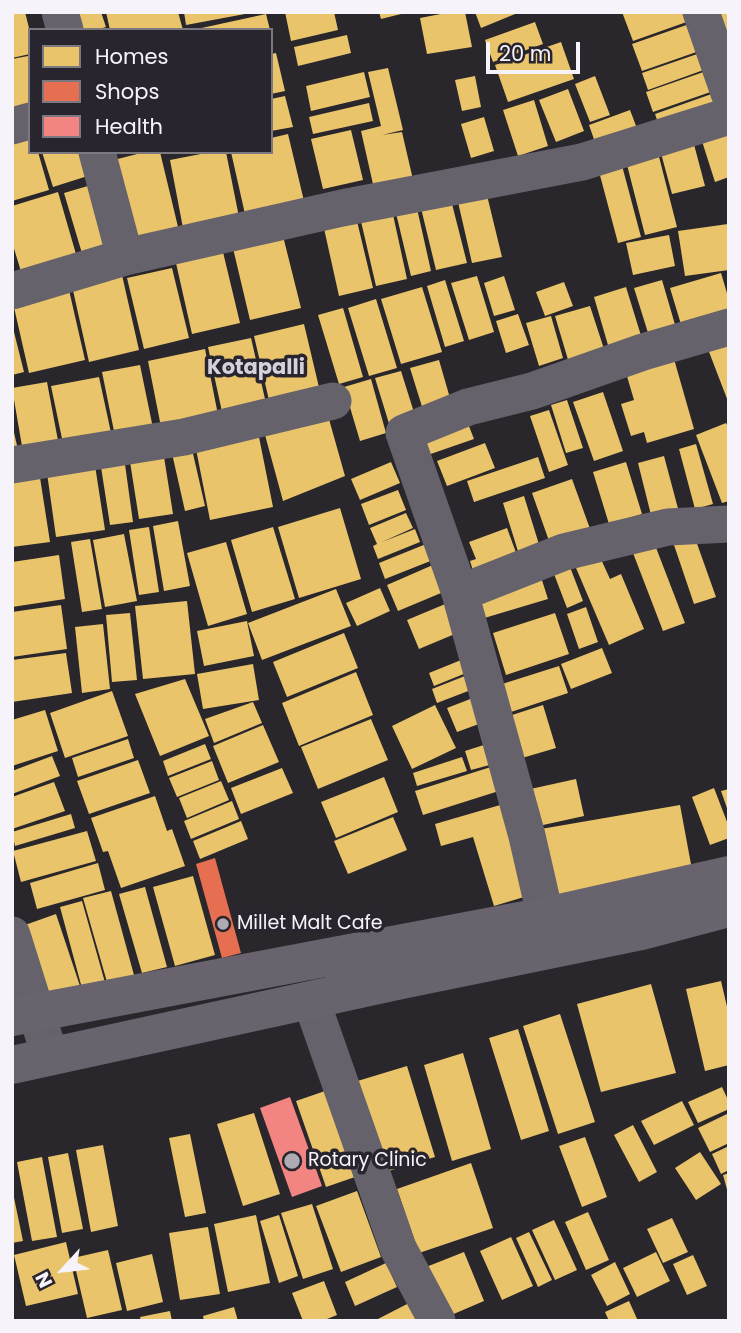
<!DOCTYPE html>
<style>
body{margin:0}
#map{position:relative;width:741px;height:1333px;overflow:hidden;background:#29272c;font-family:Poppins,sans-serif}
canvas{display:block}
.frame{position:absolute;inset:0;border:14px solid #f6f4fa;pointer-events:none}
.legend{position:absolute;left:28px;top:28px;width:245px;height:126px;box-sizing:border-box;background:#29252e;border:2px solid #7b7880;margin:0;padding:9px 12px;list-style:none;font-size:21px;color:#f6f4fa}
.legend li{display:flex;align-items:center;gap:14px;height:35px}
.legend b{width:35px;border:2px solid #7b7880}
.north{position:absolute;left:28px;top:1235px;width:70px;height:70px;-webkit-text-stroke:5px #29252e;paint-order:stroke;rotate:243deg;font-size:19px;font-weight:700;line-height:28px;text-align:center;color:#f6f4fa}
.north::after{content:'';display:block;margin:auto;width:24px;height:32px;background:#f6f4fa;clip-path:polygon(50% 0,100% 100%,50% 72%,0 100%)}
.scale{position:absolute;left:486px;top:42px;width:94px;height:32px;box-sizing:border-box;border:4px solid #f6f4fa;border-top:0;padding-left:9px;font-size:21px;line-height:24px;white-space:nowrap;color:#f6f4fa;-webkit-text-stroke:5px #29252e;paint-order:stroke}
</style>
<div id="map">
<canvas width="741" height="1333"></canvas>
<div class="frame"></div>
<ul class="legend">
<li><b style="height:19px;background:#e9c46a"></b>Homes</li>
<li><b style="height:19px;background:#e76f51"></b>Shops</li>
<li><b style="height:19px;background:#f28482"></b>Health</li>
</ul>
<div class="north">N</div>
<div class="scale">20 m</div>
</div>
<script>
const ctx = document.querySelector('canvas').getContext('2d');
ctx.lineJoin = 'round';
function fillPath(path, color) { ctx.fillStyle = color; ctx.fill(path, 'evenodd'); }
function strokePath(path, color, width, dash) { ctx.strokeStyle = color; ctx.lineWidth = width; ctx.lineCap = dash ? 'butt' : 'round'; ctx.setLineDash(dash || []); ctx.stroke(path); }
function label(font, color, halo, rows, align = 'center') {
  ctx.font = font + ' Poppins,sans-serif'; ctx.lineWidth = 7; ctx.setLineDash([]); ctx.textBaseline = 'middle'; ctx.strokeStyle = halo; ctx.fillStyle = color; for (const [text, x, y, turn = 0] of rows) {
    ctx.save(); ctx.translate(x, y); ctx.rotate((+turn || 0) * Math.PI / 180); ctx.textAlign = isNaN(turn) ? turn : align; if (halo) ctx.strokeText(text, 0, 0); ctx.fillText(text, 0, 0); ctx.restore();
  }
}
fillPath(new Path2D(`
 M 12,12 L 25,12 L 30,32 L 30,54 L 12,58 Z
 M 69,12 L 101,12 L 106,27 L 96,30 L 73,30 Z
 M 106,12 L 178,12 L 183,30 L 110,30 Z
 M 184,12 L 245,12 L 245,14 L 186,25 Z
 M 285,12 L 334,12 L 338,30 L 291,41 Z
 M 379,12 L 405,12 L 405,13 L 381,19 Z
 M 451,12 L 465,12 L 472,47 L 427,54 L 420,18 Z
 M 475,12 L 520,12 L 481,28 Z
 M 622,12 L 693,12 L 695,19 L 633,41 Z
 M 725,12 L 729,12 L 729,56 L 712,17 Z
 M 266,14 L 270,30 L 197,30 L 197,29 Z
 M 535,22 L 543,44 L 493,62 L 485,40 Z
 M 695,22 L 705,49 L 642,71 L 632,44 Z
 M 347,35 L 351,53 L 298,66 L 294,47 Z
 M 561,42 L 574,79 L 508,102 L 495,65 Z
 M 706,51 L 712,67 L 648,90 L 642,73 Z
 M 276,53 L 285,91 L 271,94 L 271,54 Z
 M 28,56 L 30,111 L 12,114 L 12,59 Z
 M 388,68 L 403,130 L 382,135 L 402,132 L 414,184 L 375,193 L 361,131 L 381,126 L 368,72 Z
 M 715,68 L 722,88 L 653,112 L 646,92 Z
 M 364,72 L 370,97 L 311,111 L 306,86 Z
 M 475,76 L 481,107 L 462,111 L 455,80 Z
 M 595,76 L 610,115 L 590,122 L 575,84 Z
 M 568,89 L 584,131 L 556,142 L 539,100 Z
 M 720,91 L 726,108 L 661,131 L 655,114 Z
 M 285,96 L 293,127 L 271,131 L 271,99 Z
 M 534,100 L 548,146 L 518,156 L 503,110 Z
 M 369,103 L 373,121 L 313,134 L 309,117 Z
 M 630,110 L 638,131 L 596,145 L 589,125 Z
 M 484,117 L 494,151 L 471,158 L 461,124 Z
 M 729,126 L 729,177 L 715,182 L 700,135 Z
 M 30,127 L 30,152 L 38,152 L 49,190 L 12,201 L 12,132 Z
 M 351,130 L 363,180 L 323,189 L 311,139 Z
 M 691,133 L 705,186 L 672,194 L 658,142 Z
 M 288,134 L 304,201 L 245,214 L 231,152 L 271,152 L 271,138 Z
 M 657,149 L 677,227 L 645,235 L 625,157 Z
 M 42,152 L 90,152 L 97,173 L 53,187 Z
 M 145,152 L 160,152 L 179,231 L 126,244 L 106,162 Z
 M 211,152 L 226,152 L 239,217 L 183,228 L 170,160 Z
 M 620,158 L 641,237 L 618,243 L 597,164 Z
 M 98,183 L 118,250 L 84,260 L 64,193 Z
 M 484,183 L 502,257 L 472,263 L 455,189 Z
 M 58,192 L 78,261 L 23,278 L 12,242 L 12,206 Z
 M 450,196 L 467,263 L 436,270 L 420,204 Z
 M 416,204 L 431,271 L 411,276 L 395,209 Z
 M 392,210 L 407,279 L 376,286 L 360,217 Z
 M 356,217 L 373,288 L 339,296 L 323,224 Z
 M 728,224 L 729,270 L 685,276 L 678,231 Z
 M 282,232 L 301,308 L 250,320 L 232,244 Z
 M 669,235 L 675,266 L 633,275 L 626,243 Z
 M 223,252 L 240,323 L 192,334 L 176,263 Z
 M 172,268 L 189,338 L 144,349 L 127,278 Z
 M 721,273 L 729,300 L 729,317 L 683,331 L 670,288 Z
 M 122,275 L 139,350 L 89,362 L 72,286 Z
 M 477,276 L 494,332 L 469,340 L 451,283 Z
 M 504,276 L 515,310 L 494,316 L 484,283 Z
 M 445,280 L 464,341 L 445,347 L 427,286 Z
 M 662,280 L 676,328 L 649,336 L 634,288 Z
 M 564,282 L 573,306 L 545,316 L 536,292 Z
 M 422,287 L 442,352 L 401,364 L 381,299 Z
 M 626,287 L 643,342 L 610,352 L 594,297 Z
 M 69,290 L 85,360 L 29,373 L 13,303 Z
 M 376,299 L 397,368 L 369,376 L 348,308 Z
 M 590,306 L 605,352 L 569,363 L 555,316 Z
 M 343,308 L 363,377 L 339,384 L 318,315 Z
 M 518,314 L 529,345 L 506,353 L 496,321 Z
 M 551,316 L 563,358 L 539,366 L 526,323 Z
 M 12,324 L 24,372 L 12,375 Z
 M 304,324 L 322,400 L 272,413 L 254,336 Z
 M 729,335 L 729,404 L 706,344 Z
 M 251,338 L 268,412 L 224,421 L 208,347 Z
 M 205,349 L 220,425 L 163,437 L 148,361 Z
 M 672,352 L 694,429 L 647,443 L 644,432 L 631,436 L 621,404 L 634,400 L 624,366 Z
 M 439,360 L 452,405 L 424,413 L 410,368 Z
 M 140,365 L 154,433 L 116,441 L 102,372 Z
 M 401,371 L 417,422 L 391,430 L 375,378 Z
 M 99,377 L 113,442 L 65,453 L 51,386 Z
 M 371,379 L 386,433 L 360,441 L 344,387 Z
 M 47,382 L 59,446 L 23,452 L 12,388 Z
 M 603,392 L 623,451 L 594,461 L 573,402 Z
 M 567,400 L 583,448 L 566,453 L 551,405 Z
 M 325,405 L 345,476 L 283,501 L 262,424 Z
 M 549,410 L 568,465 L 549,472 L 530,416 Z
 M 465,416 L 474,439 L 422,457 L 414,433 Z
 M 726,423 L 729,429 L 729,501 L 722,503 L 696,435 Z
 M 12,424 L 19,454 L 12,455 Z
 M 257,427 L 273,507 L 210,520 L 194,439 Z
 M 485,443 L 495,468 L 447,486 L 437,461 Z
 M 162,444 L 173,514 L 139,519 L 128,449 Z
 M 696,444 L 713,504 L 695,509 L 679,449 Z
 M 191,445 L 205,506 L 185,511 L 171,449 Z
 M 123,450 L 133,522 L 110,525 L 99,454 Z
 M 664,456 L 680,516 L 653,523 L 638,463 Z
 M 538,457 L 545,478 L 474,502 L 467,481 Z
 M 94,459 L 105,530 L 56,537 L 46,466 Z
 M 391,462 L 400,483 L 360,500 L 351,479 Z
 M 626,462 L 642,514 L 609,524 L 593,472 Z
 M 39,471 L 50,542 L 12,547 L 12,475 Z
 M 572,479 L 593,537 L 553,552 L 532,493 Z
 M 398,490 L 406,510 L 369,525 L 361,504 Z
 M 524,496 L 542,554 L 521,561 L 503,503 Z
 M 340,508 L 361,579 L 299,598 L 278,527 Z
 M 406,513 L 413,528 L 382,542 L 415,529 L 420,542 L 378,559 L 373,546 L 377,544 L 370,528 Z
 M 178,521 L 190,586 L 164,591 L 153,526 Z
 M 149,527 L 159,592 L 139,595 L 129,530 Z
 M 273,527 L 295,599 L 252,612 L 231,540 Z
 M 507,528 L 518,558 L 474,574 L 470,561 L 476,559 L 469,542 Z
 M 124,534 L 137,601 L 105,607 L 93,540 Z
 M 695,538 L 716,597 L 694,604 L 674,545 Z
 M 90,539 L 102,609 L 82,612 L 71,542 Z
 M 226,542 L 247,614 L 208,626 L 187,553 Z
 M 431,542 L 438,558 L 385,579 L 379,563 Z
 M 655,545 L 685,623 L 663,631 L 633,553 Z
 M 59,555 L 65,599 L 12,607 L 12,562 Z
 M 600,557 L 610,579 L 621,574 L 644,629 L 609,645 L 576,568 Z
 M 442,561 L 453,588 L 398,611 L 387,585 Z
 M 570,567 L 583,601 L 567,608 L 554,574 Z
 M 540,574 L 548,599 L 481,619 L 473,594 Z
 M 380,588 L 390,611 L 357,626 L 346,603 Z
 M 336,589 L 351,626 L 262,660 L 248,623 Z
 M 187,601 L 195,674 L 143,679 L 135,606 Z
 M 450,602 L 462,631 L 419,649 L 407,620 Z
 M 61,605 L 67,649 L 12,657 L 12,612 Z
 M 586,607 L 598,642 L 579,649 L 567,614 Z
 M 130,613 L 137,680 L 112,682 L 106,615 Z
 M 555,613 L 569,654 L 506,675 L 493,633 Z
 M 247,621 L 254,656 L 204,666 L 197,631 Z
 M 103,624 L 110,689 L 82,693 L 75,627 Z
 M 344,633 L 358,668 L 287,697 L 273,662 Z
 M 602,648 L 612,673 L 571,689 L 561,664 Z
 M 66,653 L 72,693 L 12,702 L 12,660 Z
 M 466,658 L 471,671 L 434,686 L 429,673 Z
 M 253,664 L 259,700 L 203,709 L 197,674 Z
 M 559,666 L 568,693 L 508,713 L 499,685 Z
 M 356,672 L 373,715 L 299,746 L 282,703 Z
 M 470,674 L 476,688 L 437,703 L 432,689 Z
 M 185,679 L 209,736 L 160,756 L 135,694 Z
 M 112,691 L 128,736 L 65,758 L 50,713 Z
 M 478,696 L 487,721 L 457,732 L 447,708 Z
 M 253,702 L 262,723 L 214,743 L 205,719 Z
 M 435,705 L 456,748 L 412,769 L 392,726 Z
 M 543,705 L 556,748 L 522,758 L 509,716 Z
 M 45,710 L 58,751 L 12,766 L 12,720 Z
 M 371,719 L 388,760 L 318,789 L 301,747 Z
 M 263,725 L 279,762 L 228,783 L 213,746 Z
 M 128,739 L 134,758 L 78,777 L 72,758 Z
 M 490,743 L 497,763 L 471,770 L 465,751 Z
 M 205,744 L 211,759 L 168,776 L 163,761 Z
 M 52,756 L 60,776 L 12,794 L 12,771 Z
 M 462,757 L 467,771 L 417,786 L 413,773 Z
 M 138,760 L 150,793 L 89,814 L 77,781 Z
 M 212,761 L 219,780 L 177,797 L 169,778 Z
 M 494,766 L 502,790 L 423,815 L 415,791 Z
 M 282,768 L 293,793 L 241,814 L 231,788 Z
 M 384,777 L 398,812 L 336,838 L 321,802 Z
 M 576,779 L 584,816 L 534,827 L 526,790 Z
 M 221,781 L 229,800 L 187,818 L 179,798 Z
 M 54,782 L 65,811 L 12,829 L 12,797 Z
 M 714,788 L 729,827 L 729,838 L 710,845 L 692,797 Z
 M 729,789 L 729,811 L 728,811 L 721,791 Z
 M 155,796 L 167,831 L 172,829 L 185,866 L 121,888 L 108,851 L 103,852 L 91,818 Z
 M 232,801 L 239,819 L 191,839 L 184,821 Z
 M 507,803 L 534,894 L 494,906 L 473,837 L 441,846 L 435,824 Z
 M 680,805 L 693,875 L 547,901 L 535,830 Z
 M 71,814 L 75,828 L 15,846 L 12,832 Z
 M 393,817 L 407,850 L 348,874 L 334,841 Z
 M 241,821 L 248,839 L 200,859 L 193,841 Z
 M 87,831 L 96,861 L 21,882 L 13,851 Z
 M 98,863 L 105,890 L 37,909 L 30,883 Z
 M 193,876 L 215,955 L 175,966 L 153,887 Z
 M 145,887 L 167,967 L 142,973 L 119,894 Z
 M 111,891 L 134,975 L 107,982 L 83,898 Z
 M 82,901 L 106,986 L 83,992 L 60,907 Z
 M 56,914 L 83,995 L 53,1005 L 25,925 Z
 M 721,981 L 729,1015 L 729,1065 L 705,1071 L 686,989 Z
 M 651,984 L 676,1073 L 601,1092 L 577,1004 Z
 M 560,1014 L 595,1122 L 558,1134 L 523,1026 Z
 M 518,1029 L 549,1131 L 521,1140 L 489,1038 Z
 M 463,1053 L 491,1149 L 452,1161 L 424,1065 Z
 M 407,1066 L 435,1157 L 369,1177 L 341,1086 Z
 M 722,1087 L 729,1102 L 729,1109 L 698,1123 L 688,1102 Z
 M 325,1091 L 355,1177 L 326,1187 L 296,1101 Z
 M 682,1101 L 694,1125 L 654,1145 L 641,1121 Z
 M 254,1113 L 280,1194 L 243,1206 L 217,1124 Z
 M 729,1113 L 729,1143 L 710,1152 L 698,1128 Z
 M 633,1125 L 657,1172 L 639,1182 L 614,1135 Z
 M 190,1134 L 206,1213 L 185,1217 L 169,1138 Z
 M 585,1137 L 607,1197 L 582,1207 L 559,1146 Z
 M 103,1145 L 118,1226 L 91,1232 L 76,1150 Z
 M 729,1146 L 729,1170 L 721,1174 L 712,1154 Z
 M 700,1152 L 721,1184 L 696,1200 L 675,1168 Z
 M 68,1153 L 83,1229 L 62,1233 L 48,1157 Z
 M 42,1157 L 57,1237 L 32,1241 L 17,1162 Z
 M 471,1163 L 493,1228 L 419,1253 L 397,1189 Z
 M 729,1173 L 729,1193 L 728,1193 L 723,1175 Z
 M 12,1188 L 23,1241 L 12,1243 Z
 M 357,1191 L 381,1257 L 341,1272 L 316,1206 Z
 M 312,1204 L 333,1269 L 303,1279 L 281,1213 Z
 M 588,1212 L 609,1260 L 586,1270 L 565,1222 Z
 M 256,1215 L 270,1283 L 228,1292 L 214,1224 Z
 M 279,1215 L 298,1276 L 279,1283 L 260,1221 Z
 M 672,1218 L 688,1252 L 663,1263 L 647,1229 Z
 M 554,1220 L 577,1270 L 555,1280 L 532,1230 Z
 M 208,1227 L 220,1294 L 180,1300 L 169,1233 Z
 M 529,1232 L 552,1280 L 538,1287 L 516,1238 Z
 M 511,1237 L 533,1286 L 502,1300 L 480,1251 Z
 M 66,1242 L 78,1294 L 26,1306 L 14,1255 Z
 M 108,1250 L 122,1310 L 87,1318 L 73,1258 Z
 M 464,1252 L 484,1301 L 442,1319 L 421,1269 Z
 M 656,1252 L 670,1281 L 637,1297 L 623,1268 Z
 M 152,1254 L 163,1302 L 127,1311 L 116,1263 Z
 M 693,1255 L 707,1286 L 687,1295 L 673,1264 Z
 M 615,1262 L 630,1294 L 607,1306 L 591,1275 Z
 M 386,1263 L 397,1287 L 355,1306 L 345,1282 Z
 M 324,1281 L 337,1315 L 322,1321 L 303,1321 L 292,1293 Z
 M 629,1301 L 638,1321 L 609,1321 L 605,1312 Z
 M 411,1302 L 420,1321 L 374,1321 Z
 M 234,1307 L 238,1321 L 204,1321 L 203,1316 Z
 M 170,1311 L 172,1321 L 141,1321 L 140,1317 Z`), '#e9c46a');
fillPath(new Path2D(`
 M 215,858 L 241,953 L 222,958 L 196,864 Z`), '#e76f51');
fillPath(new Path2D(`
 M 290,1097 L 322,1186 L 292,1197 L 260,1108 Z`), '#f28482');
strokePath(new Path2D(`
 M 60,12 L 65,30
 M 701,12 L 729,93
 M 12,126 L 30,121
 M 97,152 L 125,257
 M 12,291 L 125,257 L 342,208 L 582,162 L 729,116
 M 12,465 L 184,437 L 333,401
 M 460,593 L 564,552 L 668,527 L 729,524
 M 12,935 L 50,1056
 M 552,945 L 527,836 L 460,593 L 404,433 L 468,407 L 532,391 L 643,352 L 729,327
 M 311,1000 L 398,1248 L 437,1321`), '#66626c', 37);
strokePath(new Path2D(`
 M 12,1017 L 546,916 L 729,875
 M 12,1065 L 397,981 L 642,931 L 729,908`), '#68636d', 38);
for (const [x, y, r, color] of [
 [223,924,7,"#aeacb2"],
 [292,1161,9,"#aeacb2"]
]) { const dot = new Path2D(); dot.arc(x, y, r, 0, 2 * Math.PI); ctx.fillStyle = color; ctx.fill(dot); strokePath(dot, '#29252e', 2.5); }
label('19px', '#f6f4fa', '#29252e', [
 ["Millet Malt Cafe",237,924],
 ["Rotary Clinic",308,1161]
], 'left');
label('bold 21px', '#d6d1dd', '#29252e', [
 ["Kotapalli",256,369]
]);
</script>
